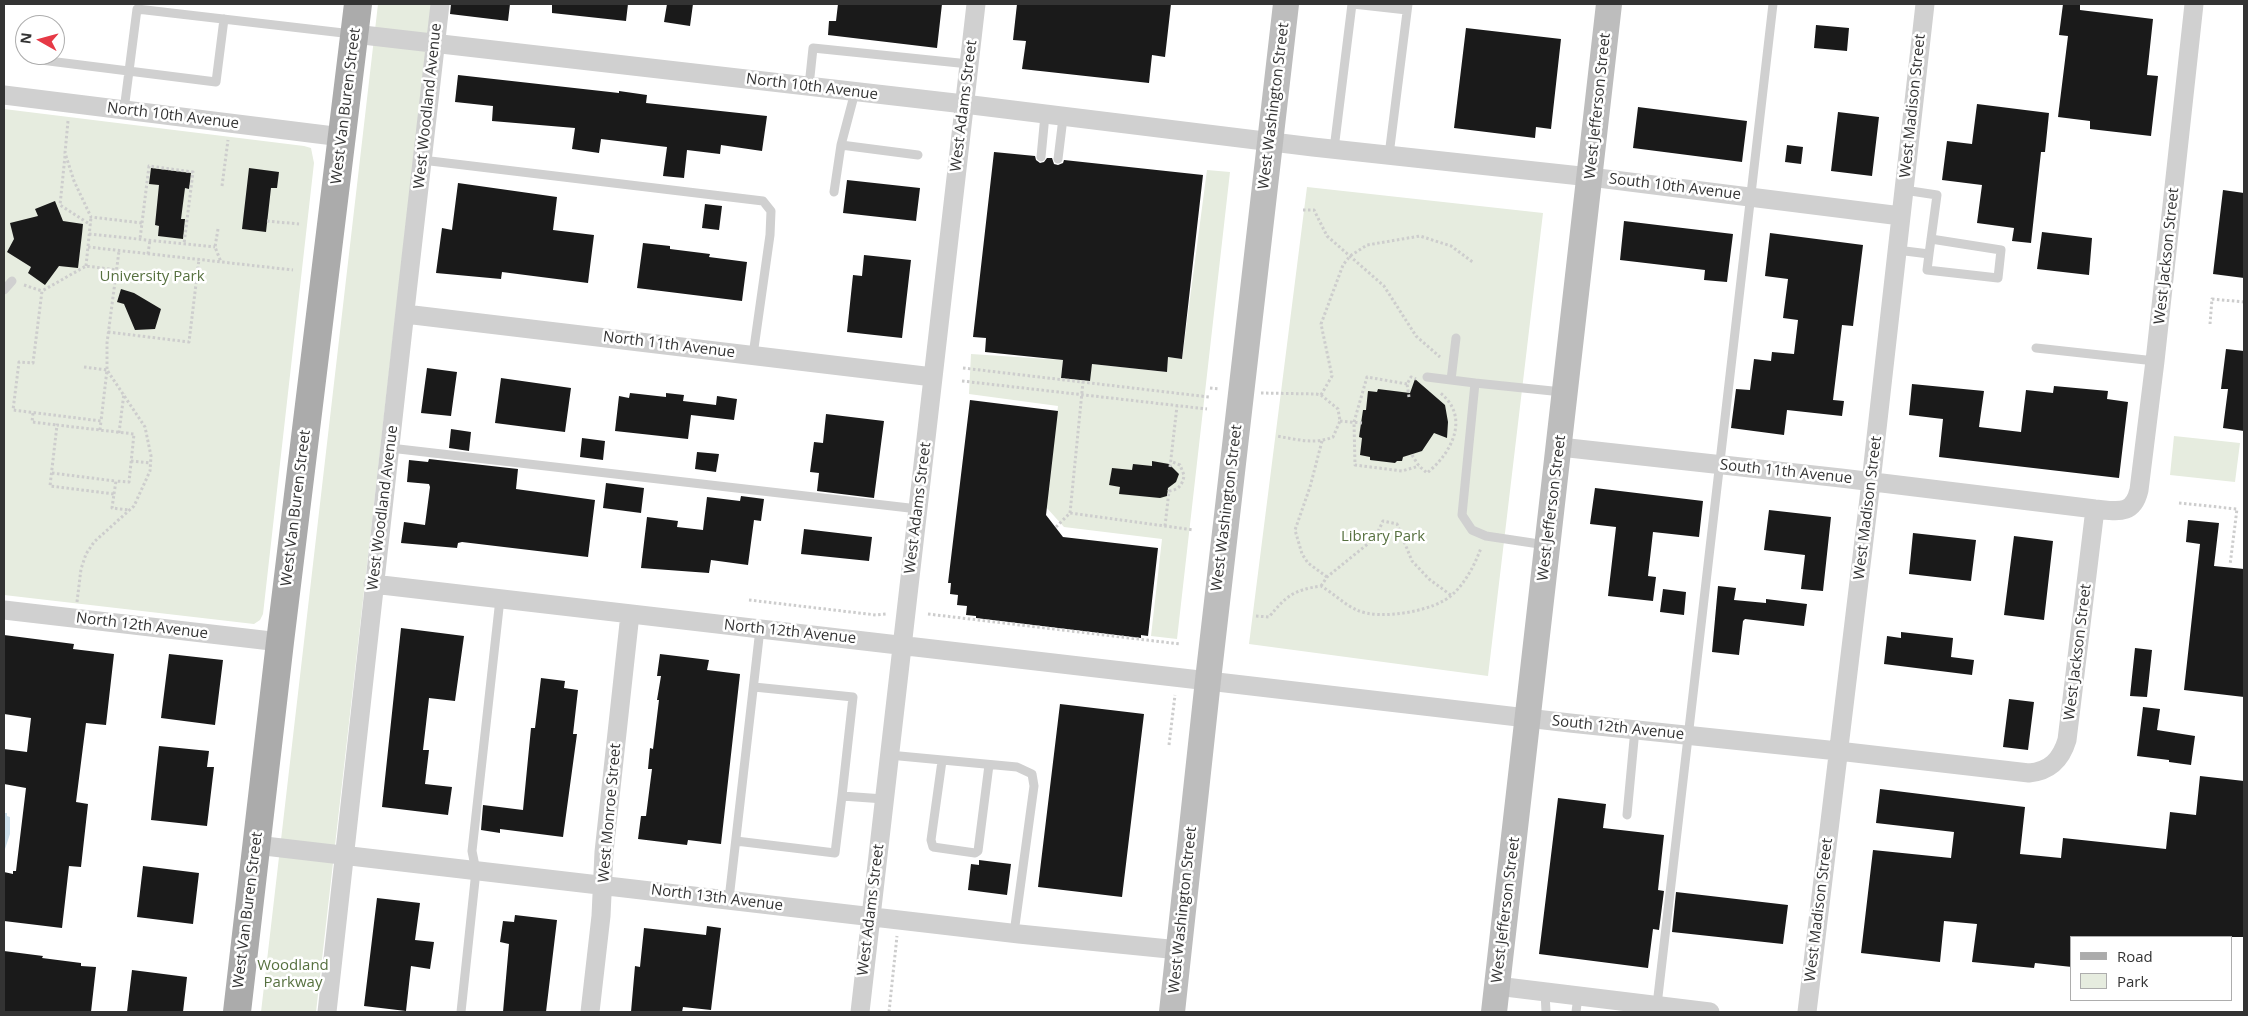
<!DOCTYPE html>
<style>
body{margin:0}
#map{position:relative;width:2248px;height:1016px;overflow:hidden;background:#fff;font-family:"Open Sans",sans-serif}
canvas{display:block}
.frame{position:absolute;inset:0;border:5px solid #333;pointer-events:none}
.legend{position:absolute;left:2070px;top:936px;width:162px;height:65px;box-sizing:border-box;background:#fff;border:1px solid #adadad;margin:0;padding:6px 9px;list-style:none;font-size:15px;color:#333}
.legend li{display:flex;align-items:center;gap:10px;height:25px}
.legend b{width:25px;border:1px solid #adadad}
.north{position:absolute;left:15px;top:15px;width:50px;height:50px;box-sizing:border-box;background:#fff;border:1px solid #adadad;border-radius:50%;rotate:277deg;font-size:14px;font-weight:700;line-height:20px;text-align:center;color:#333}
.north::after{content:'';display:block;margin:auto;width:18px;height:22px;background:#e63946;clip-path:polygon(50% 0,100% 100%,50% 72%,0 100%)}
</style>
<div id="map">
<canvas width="2248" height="1016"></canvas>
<div class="frame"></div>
<ul class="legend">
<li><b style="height:6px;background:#ababab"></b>Road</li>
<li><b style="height:14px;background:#e6ecdf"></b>Park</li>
</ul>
<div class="north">N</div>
</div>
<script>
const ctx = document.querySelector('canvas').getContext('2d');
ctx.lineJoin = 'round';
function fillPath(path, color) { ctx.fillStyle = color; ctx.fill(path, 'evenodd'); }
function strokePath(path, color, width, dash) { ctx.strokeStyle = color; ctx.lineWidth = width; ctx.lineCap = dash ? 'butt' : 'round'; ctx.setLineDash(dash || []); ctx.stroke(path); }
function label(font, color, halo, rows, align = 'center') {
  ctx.font = font + ' "Open Sans",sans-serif'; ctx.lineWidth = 5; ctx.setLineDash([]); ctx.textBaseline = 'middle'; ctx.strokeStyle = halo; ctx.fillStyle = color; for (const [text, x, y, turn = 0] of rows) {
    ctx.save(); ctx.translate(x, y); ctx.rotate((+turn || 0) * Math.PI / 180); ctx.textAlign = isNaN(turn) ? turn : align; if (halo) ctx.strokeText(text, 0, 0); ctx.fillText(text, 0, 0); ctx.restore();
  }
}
fillPath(new Path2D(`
 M 378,4 L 431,4 L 316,1012 L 261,1012 Z
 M 4,109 L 304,146 L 311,148 L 314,163 L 263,614 L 260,620 L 254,624 L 4,595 Z
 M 1207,170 L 1230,172 L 1177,639 L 1151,636 L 1162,539 L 1064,527 L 1046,507 L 1058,406 L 969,394 L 971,354 L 1063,360 L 1061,378 L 1089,381 L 1092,364 L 1167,372 L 1168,357 L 1182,359 Z
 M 1307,187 L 1543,213 L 1488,676 L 1249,644 Z
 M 2174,436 L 2240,443 L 2235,482 L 2170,475 Z`), '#e6ecdf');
fillPath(new Path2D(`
 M 4,813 L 7,813 L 7,816 L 10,817 L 10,834 L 4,852 Z`), '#cfe2ee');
fillPath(new Path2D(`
 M 451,4 L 510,4 L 508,21 L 450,14 Z
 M 552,4 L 628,4 L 626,21 L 552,13 Z
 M 667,4 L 693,4 L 690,26 L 664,22 Z
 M 838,4 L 942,4 L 937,48 L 828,35 L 829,21 L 836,21 Z
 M 1017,4 L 1171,4 L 1165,57 L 1152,55 L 1149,83 L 1022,69 L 1026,41 L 1013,40 Z
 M 2063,4 L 2080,4 L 2080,10 L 2153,19 L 2147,75 L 2158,76 L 2151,136 L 2090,129 L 2090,121 L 2058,117 L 2068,36 L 2059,35 Z
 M 1816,25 L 1849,28 L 1847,51 L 1814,48 Z
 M 1466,28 L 1561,39 L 1551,129 L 1536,127 L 1535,138 L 1454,128 Z
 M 458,75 L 619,93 L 619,91 L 647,95 L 646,103 L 767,116 L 762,151 L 721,145 L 720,154 L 687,150 L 684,178 L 663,176 L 667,147 L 601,139 L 599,153 L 572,149 L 575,128 L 492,121 L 493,106 L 455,102 Z
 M 1977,104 L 2049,113 L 2045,152 L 2041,152 L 2031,243 L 2012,241 L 2014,228 L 1977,223 L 1982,185 L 1942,180 L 1947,141 L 1972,144 Z
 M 1638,107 L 1747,121 L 1742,162 L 1633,148 Z
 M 1838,112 L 1879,117 L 1872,176 L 1831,171 Z
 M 1787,145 L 1803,147 L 1801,164 L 1785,162 Z
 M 994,152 L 1035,156 L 1036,160 L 1040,163 L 1044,162 L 1047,158 L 1052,158 L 1054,164 L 1058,165 L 1063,163 L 1064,160 L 1203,175 L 1182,359 L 1168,357 L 1167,372 L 1092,364 L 1090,381 L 1061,378 L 1063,360 L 985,352 L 986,338 L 973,337 Z
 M 151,168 L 191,173 L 189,189 L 185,188 L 181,219 L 185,219 L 183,239 L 158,236 L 159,226 L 155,225 L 159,185 L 149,184 Z
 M 249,168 L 279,172 L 277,188 L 271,188 L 266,232 L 242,229 Z
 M 847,180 L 920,188 L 916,221 L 843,213 Z
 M 458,183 L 557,197 L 553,230 L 594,235 L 588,283 L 502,272 L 501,279 L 436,273 L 442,228 L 452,230 Z
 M 2223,190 L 2244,193 L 2244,278 L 2213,274 Z
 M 55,201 L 63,221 L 83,224 L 82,234 L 78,268 L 59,266 L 45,285 L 28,273 L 31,267 L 7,252 L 14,239 L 10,223 L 38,216 L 35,209 Z
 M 705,204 L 722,206 L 719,230 L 702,228 Z
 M 1624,221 L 1733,234 L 1727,282 L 1704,280 L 1705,270 L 1620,260 Z
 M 2042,232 L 2092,238 L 2089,275 L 2037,269 Z
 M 1770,233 L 1863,245 L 1853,326 L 1842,325 L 1833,400 L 1844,401 L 1842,416 L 1787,410 L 1784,435 L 1731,428 L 1736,389 L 1750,390 L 1754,359 L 1771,361 L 1772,352 L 1794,354 L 1798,320 L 1783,318 L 1788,279 L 1765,276 Z
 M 643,243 L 670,246 L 670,249 L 710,254 L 709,257 L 747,262 L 742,301 L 637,288 Z
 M 864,255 L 911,260 L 902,338 L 847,332 L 853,275 L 862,276 Z
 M 121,289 L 134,293 L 161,309 L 155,329 L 135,330 L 124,304 L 117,302 Z
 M 2226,349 L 2244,351 L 2244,431 L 2223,428 L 2228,389 L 2221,389 Z
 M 427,368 L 457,372 L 451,416 L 421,413 Z
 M 501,378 L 571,388 L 565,432 L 495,423 Z
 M 1415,379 L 1445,405 L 1448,422 L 1447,438 L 1434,433 L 1422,451 L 1403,457 L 1402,461 L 1397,461 L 1395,463 L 1370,460 L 1370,457 L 1360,455 L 1362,438 L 1359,437 L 1363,410 L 1366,410 L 1368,391 L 1377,392 L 1378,389 L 1410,393 Z
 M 1912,384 L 1984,391 L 1979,427 L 2021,432 L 2026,390 L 2053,393 L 2054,386 L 2108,391 L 2107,399 L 2128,402 L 2119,478 L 1939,457 L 1943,419 L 1909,415 Z
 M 630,393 L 666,397 L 666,393 L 684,395 L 683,401 L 716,405 L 717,396 L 737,399 L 734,420 L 691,415 L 688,439 L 615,431 L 619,396 L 629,398 Z
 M 970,400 L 1058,411 L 1046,515 L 1063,537 L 1158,548 L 1148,636 L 1141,635 L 1141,638 L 976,618 L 976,616 L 966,615 L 967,606 L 957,605 L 958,595 L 950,594 L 951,583 L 948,583 Z
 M 826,414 L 884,421 L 874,498 L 817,491 L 819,473 L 810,472 L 814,442 L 823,443 Z
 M 451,429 L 471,432 L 469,451 L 449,448 Z
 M 582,438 L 605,441 L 603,460 L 580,457 Z
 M 697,452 L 719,454 L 716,472 L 695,469 Z
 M 429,459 L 518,469 L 516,489 L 595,500 L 588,557 L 462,542 L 458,543 L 457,548 L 401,543 L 404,522 L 425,525 L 430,487 L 429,484 L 407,482 L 409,460 L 428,462 Z
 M 1152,461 L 1169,464 L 1179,474 L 1176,482 L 1168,488 L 1167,496 L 1160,498 L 1119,494 L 1120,487 L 1109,485 L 1112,468 L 1132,470 L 1133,464 L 1152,466 Z
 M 606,483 L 644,488 L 641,513 L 603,508 Z
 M 1595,488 L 1703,501 L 1699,537 L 1653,532 L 1648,576 L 1656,577 L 1653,601 L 1608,596 L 1616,527 L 1590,524 Z
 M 741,496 L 764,499 L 761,521 L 754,520 L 748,565 L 711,560 L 709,573 L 641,568 L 647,517 L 678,521 L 677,527 L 703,530 L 707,497 L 740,501 Z
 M 1769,510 L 1831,517 L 1823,591 L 1801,589 L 1805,555 L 1764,550 Z
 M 2188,520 L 2219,523 L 2214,566 L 2244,569 L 2244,697 L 2184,690 L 2200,544 L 2186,542 Z
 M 804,529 L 872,537 L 869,561 L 801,554 Z
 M 1913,533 L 1976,540 L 1971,581 L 1909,574 Z
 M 2014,536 L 2053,541 L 2044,620 L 2004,615 Z
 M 1718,586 L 1736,588 L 1734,600 L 1766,603 L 1766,599 L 1807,604 L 1804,626 L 1745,619 L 1743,621 L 1739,655 L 1712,652 Z
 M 1663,589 L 1686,592 L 1684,615 L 1660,612 Z
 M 401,628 L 464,636 L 455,701 L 429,698 L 423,750 L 429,750 L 425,784 L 452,787 L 448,815 L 382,807 Z
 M 1901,632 L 1953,638 L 1951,657 L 1974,660 L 1972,675 L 1884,664 L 1887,636 L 1901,638 Z
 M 4,635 L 74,644 L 73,649 L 114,654 L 106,725 L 86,723 L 76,802 L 88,804 L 81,867 L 69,866 L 62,928 L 4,921 L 4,872 L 13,874 L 13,871 L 16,871 L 26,788 L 4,784 L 4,749 L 27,752 L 31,718 L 4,714 Z
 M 2135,648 L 2152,650 L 2147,697 L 2130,696 Z
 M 169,654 L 223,660 L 215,725 L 161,718 Z
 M 660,654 L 709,660 L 707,670 L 740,674 L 721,844 L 688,840 L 687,845 L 638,839 L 641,816 L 646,816 L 652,769 L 648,769 L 650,748 L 653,749 L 659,700 L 657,700 L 661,676 L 657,676 Z
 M 541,678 L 565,681 L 564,688 L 578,690 L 573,734 L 577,734 L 563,837 L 500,829 L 500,833 L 481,830 L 483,805 L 523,810 L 531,728 L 535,728 Z
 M 2009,699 L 2034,702 L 2028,750 L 2003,747 Z
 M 1060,704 L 1144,714 L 1122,897 L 1038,887 Z
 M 2143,707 L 2160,709 L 2157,730 L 2195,736 L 2191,765 L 2169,762 L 2169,760 L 2137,756 Z
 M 159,746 L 209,751 L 207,767 L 214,767 L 207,826 L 151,820 Z
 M 2200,776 L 2244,781 L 2244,937 L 2072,937 L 2072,967 L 2035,963 L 2034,968 L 1972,962 L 1977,924 L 1944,921 L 1940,962 L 1861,953 L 1873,850 L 1951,858 L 1954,832 L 1876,823 L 1880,789 L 2025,807 L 2020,854 L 2061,858 L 2063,838 L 2166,849 L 2170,812 L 2196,815 Z
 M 1558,798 L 1606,804 L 1603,828 L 1664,835 L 1658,890 L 1664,891 L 1659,930 L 1653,929 L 1648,968 L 1539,954 Z
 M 979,860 L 1011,864 L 1007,895 L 968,890 L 971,864 L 979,865 Z
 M 143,866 L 199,873 L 193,924 L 137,917 Z
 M 1676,892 L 1788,905 L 1783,944 L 1672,932 Z
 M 377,898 L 420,903 L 415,940 L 434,942 L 430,969 L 411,966 L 406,1011 L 364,1006 Z
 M 515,915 L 557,920 L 546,1012 L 503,1012 L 509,944 L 500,942 L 503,921 L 514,922 Z
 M 707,926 L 721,928 L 711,1010 L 683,1007 L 682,1012 L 631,1012 L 635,966 L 640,967 L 644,928 L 706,935 Z
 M 4,951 L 43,956 L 42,958 L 81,963 L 81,966 L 96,967 L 91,1012 L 4,1012 Z
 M 132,970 L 187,977 L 183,1012 L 127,1012 Z`), '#1a1a1a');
strokePath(new Path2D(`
 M 68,121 L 65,153 L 74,181 L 91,217 L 142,223 L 140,239
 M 65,156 L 60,205 L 91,225
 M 222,186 L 228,140
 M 1303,210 L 1314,210 L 1327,236 L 1384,286 L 1416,336 L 1440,357
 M 267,221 L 299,224
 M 142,223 L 149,166 L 193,172 L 184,244
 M 218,229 L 215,247 L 221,262
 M 89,234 L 215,247
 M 88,247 L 293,270
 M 148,254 L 150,240
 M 86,266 L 91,217
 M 24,285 L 42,291
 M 2210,324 L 2212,299 L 2244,302
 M 108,332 L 189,342 L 199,259
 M 84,367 L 107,370 L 101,421 L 13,410 L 19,362 L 33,363 L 42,291 L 86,266 L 117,270
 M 963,368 L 1209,397
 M 962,381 L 1207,409
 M 1407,384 L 1367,377 L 1354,422 L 1355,465 L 1402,471 L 1419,466
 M 1210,388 L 1220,389
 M 1261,393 L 1316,394 L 1321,395 L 1338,409 L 1340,421 L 1333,437 C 1314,445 1296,439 1276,436
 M 1321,395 L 1332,376 L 1321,324 L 1343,265 L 1350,256 L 1367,245 L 1420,236 L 1451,246 L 1474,263
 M 1409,397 L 1407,384 L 1411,377 L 1416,379
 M 33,413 L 32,422 L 57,425
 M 1340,421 L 1362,423
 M 100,430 L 101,421
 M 119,433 L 124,393
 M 1322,441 L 1310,487 L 1295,530 L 1302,554 L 1308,563 L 1327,577
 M 1412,455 L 1419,466 L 1427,473 C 1452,453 1471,416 1439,392
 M 131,461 L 150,463
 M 1170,467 L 1177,406
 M 52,473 L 115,481
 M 114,494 L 116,481 L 129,482 L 134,434 L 57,425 L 50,486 L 114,494 L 112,508 L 129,510
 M 2179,503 L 2237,509 L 2230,565
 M 1070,513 L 1083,382
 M 1165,526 L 1169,491 C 1179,490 1183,484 1184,475 L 1180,465 L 1170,461
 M 1056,527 L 1070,513 L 1194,530
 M 1321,586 L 1327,577 L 1375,538 L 1383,521 L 1397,524 L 1412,561 L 1429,579 L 1452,596
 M 749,600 L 876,615 L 886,614
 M 77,602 L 81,569 L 86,554 L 94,542 L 134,506 L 150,471 L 151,456 L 145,427 L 107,370 L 107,343 L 119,251
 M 928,614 L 1180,644
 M 1256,616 L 1269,617 C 1287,595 1294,590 1321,586 C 1333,593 1345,605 1357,610 C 1379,621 1436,611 1453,594 C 1466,582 1475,564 1481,548
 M 1169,745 L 1175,695
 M 889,1012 L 897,936`), '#cdcdcd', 3, [2.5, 2.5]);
strokePath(new Path2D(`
 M 1353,4 L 1407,10
 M 33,59 L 216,82 L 224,19
 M 809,86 L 813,48 L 969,64
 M 855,92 L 841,145 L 918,155
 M 124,110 L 137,9 L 352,34
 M 1334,149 L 1352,4
 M 1389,155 L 1408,4
 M 1041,157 L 1045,115
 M 1058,159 L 1063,118
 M 422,160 L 763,201 L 771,211 L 770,235 L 753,355
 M 834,192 L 841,145
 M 1897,250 L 1929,254 L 1937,195 L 1904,190
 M 1929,254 L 1927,270 L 1998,278 L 2001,250 L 1931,239
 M 4,290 L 12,281
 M 2036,348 L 2155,361
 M 1427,377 L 1475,383
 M 1451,380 L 1456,338
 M 390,448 L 918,509
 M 1546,545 L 1486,536 L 1472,530 L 1462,515 L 1475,383 L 1562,392
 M 754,687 L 853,697 L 842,796 L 884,799
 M 889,755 L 1017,767 L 1032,774 L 1034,786 L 1014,933
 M 942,761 L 931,840 L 933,847 L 975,853 L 978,851 L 989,765
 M 1627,815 L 1635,729
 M 736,841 L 835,853 L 842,796
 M 729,899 L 760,629
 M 1545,992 L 1546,1012
 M 1657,1005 L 1773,4
 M 461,1012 L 476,871 L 472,851 L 500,599
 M 1576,1012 L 1578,996`), '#d0d0d0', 9);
strokePath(new Path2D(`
 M 354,34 L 964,104 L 1313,147 L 1590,177 L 1901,216
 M 4,95 L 342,137
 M 405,314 L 933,377
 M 1560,447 L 1841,478 L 2095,509 C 2117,511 2133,516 2139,490 L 2155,361 L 2194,4
 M 373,584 L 1570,723 L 1838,751 L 2029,773 C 2050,771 2061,760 2067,740 L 2095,509
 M 4,610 L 280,642
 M 256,845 L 1019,934 L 1179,950
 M 1497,986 L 1710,1012
 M 327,1012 C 362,676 402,340 440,4
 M 590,1012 L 601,916 L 604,852 L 630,614
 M 860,1012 L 976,4
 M 1807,1012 L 1871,482 L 1925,4`), '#d0d0d0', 19);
strokePath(new Path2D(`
 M 1172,1012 L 1208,680 L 1286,4
 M 1494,1012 L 1609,4`), '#bdbdbd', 26);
strokePath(new Path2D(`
 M 237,1012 L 280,642 L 358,4`), '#ababab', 28);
label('15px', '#333', '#fff', [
 ["North 10th Avenue",812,87,7],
 ["West Van Buren Street",346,106,-83],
 ["West Woodland Avenue",428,106,-84],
 ["West Adams Street",964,106,-83],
 ["West Washington Street",1274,106,-83],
 ["West Jefferson Street",1598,106,-84],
 ["West Madison Street",1913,106,-84],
 ["North 10th Avenue",173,116,7],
 ["South 10th Avenue",1675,187,7],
 ["West Jackson Street",2167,256,-84],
 ["North 11th Avenue",669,345,7],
 ["South 11th Avenue",1786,472,6],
 ["West Van Buren Street",296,508,-83],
 ["West Woodland Avenue",383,508,-83],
 ["West Adams Street",918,508,-83],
 ["West Washington Street",1227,508,-83],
 ["West Jefferson Street",1552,508,-83],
 ["West Madison Street",1868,508,-83],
 ["North 12th Avenue",142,626,7],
 ["North 12th Avenue",790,632,6],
 ["West Jackson Street",2078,652,-83],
 ["South 12th Avenue",1618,728,6],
 ["West Monroe Street",610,813,-85],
 ["North 13th Avenue",717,898,7],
 ["West Van Buren Street",248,910,-83],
 ["West Adams Street",871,910,-83],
 ["West Washington Street",1183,910,-84],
 ["West Jefferson Street",1506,910,-83],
 ["West Madison Street",1819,910,-83]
]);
label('15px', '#56703f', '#fff', [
 ["University Park",152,277],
 ["Library Park",1383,537],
 ["Woodland",293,966],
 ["Parkway",293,983]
]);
</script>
